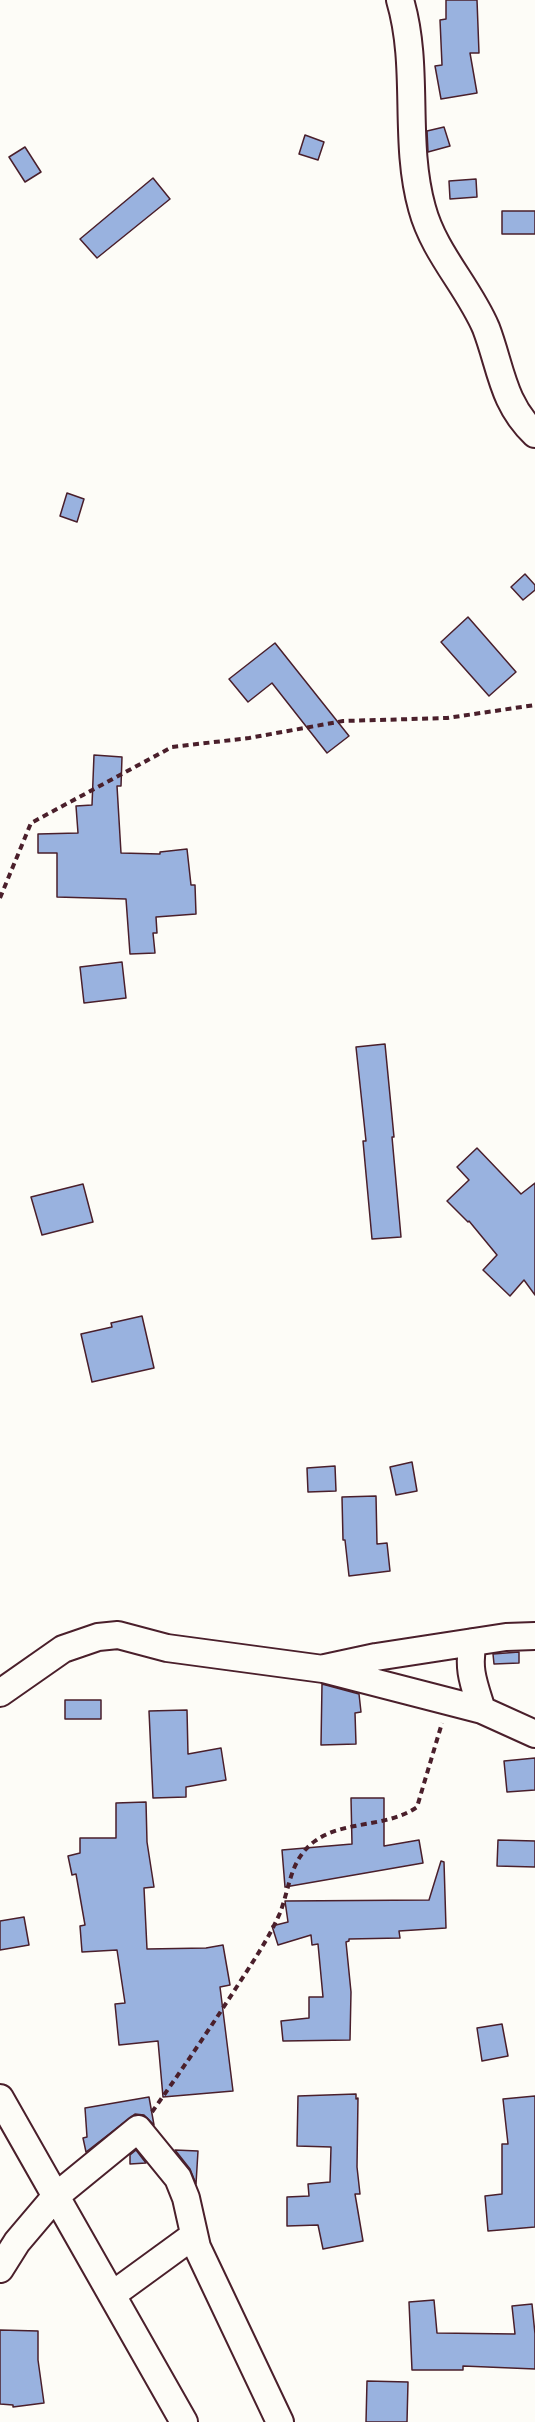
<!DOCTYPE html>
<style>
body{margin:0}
canvas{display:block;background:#fdfcf7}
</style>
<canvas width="535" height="2422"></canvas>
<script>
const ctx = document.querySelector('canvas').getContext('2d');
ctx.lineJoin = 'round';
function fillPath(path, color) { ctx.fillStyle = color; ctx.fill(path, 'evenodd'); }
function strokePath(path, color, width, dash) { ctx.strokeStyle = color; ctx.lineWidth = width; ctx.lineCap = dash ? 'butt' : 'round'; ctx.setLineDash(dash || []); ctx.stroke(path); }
const building = new Path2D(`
 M 446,0 L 477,0 L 479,53 L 470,53 L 477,93 L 441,99 L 435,66 L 442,65 L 440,20 L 446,19 Z
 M 444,127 L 450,146 L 428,152 L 427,131 Z
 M 305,135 L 324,142 L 318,160 L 299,154 Z
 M 25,147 L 41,172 L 25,182 L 9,157 Z
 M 153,178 L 170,199 L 97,258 L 80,239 Z
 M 476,179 L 477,197 L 450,199 L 449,181 Z
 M 502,211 L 535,211 L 535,234 L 502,234 Z
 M 67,493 L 84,499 L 77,522 L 60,516 Z
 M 525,574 L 535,585 L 535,590 L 523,600 L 511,587 Z
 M 468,617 L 516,672 L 489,696 L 441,642 Z
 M 275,643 L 349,736 L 327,753 L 272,683 L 248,702 L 229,679 Z
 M 94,755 L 122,757 L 121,786 L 117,786 L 121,853 L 160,854 L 160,852 L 187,849 L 191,885 L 195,885 L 196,914 L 156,917 L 157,933 L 153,933 L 155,953 L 130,954 L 126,899 L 57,897 L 57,853 L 38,853 L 38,834 L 78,833 L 76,806 L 92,805 Z
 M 122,962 L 126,998 L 84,1003 L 80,967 Z
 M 385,1044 L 394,1137 L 392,1137 L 401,1237 L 372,1239 L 363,1141 L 366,1141 L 356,1047 Z
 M 477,1148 L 521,1194 L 535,1183 L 535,1295 L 524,1280 L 510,1296 L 483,1270 L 497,1255 L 469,1221 L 468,1222 L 447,1201 L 469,1180 L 457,1167 Z
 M 83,1184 L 93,1222 L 42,1235 L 31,1197 Z
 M 142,1316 L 154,1368 L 92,1382 L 81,1334 L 112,1327 L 111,1323 Z
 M 412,1462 L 417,1491 L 396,1495 L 390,1467 Z
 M 335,1466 L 336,1491 L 308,1492 L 307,1468 Z
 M 376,1496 L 377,1544 L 387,1543 L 390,1571 L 349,1576 L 345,1540 L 343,1540 L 342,1497 Z
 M 519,1652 L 519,1663 L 494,1664 L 493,1654 Z
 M 322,1684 L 359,1694 L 361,1712 L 355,1713 L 356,1744 L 321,1745 Z
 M 65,1700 L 101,1700 L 101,1719 L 65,1719 Z
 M 187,1710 L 188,1754 L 221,1748 L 226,1780 L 186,1787 L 186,1797 L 153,1798 L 149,1711 Z
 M 535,1758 L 535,1790 L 507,1792 L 504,1761 Z
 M 351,1798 L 384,1798 L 384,1846 L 419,1840 L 423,1863 L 285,1887 L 282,1850 L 352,1844 Z
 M 146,1802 L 147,1842 L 154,1887 L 144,1888 L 147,1949 L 206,1948 L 223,1945 L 230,1985 L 220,1987 L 233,2091 L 163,2097 L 158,2041 L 119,2045 L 115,2004 L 125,2003 L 117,1950 L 82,1952 L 80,1926 L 85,1925 L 76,1874 L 72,1875 L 68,1856 L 80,1853 L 80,1838 L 116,1838 L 116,1803 Z
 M 498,1840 L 535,1841 L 535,1867 L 497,1866 Z
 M 441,1861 L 444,1862 L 446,1928 L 399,1931 L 400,1938 L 349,1939 L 349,1941 L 346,1942 L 351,1992 L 350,2040 L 283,2041 L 281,2021 L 309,2018 L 309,1997 L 323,1997 L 318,1944 L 312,1945 L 311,1935 L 278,1945 L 272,1926 L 288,1922 L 285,1901 L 429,1900 Z
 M 24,1917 L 29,1945 L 0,1950 L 0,1921 Z
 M 502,2024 L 508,2056 L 482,2061 L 477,2028 Z
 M 356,2094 L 356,2099 L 358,2098 L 357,2167 L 360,2194 L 355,2194 L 363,2241 L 323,2249 L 318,2225 L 287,2226 L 287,2197 L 309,2196 L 308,2184 L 330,2182 L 331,2147 L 297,2146 L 298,2096 Z
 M 535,2096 L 535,2227 L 488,2231 L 485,2196 L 502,2194 L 502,2144 L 508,2144 L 503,2099 Z
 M 149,2097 L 154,2125 L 144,2115 L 135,2114 L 86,2152 L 83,2138 L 87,2137 L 85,2108 Z
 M 136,2150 L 146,2163 L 130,2164 L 130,2155 Z
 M 175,2150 L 198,2151 L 196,2184 L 190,2169 Z
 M 434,2300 L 437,2333 L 515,2334 L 512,2306 L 532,2304 L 535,2334 L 535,2369 L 463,2366 L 463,2370 L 412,2370 L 409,2302 Z
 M 0,2330 L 38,2331 L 38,2360 L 44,2403 L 13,2407 L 13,2405 L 0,2404 Z
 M 367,2381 L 408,2382 L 407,2422 L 366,2422 Z`);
fillPath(building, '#99b2df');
strokePath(building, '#4a1f2b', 1.5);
const minor = new Path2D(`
 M 400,0 C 420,67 403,140 422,208 C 434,253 468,286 486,328 C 501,367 502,403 535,434
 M 473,1642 C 467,1669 474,1684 482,1710
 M 325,1668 L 376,1657 L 506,1637 L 535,1636
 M 0,1693 L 63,1649 L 98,1637 L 118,1635 L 167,1648 L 323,1669 L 482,1710 L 535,1734
 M 0,2098 L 184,2422
 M 0,2269 L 17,2242 L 56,2196 L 138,2129 L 178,2178 L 186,2198 L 197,2247 L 280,2422
 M 112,2295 L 193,2236`);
strokePath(minor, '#4a1f2b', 30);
strokePath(new Path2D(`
 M 0,898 L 31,823 L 172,747 L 249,738 L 343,721 L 447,718 L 535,705
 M 152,2112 C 181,2071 209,2030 236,1988 C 252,1963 268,1940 280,1913 C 290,1887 290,1859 315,1841 C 344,1820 387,1828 417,1807 L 442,1723`), '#4a1f2b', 4, [6, 4.5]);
strokePath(minor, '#fdfcf7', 26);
</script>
